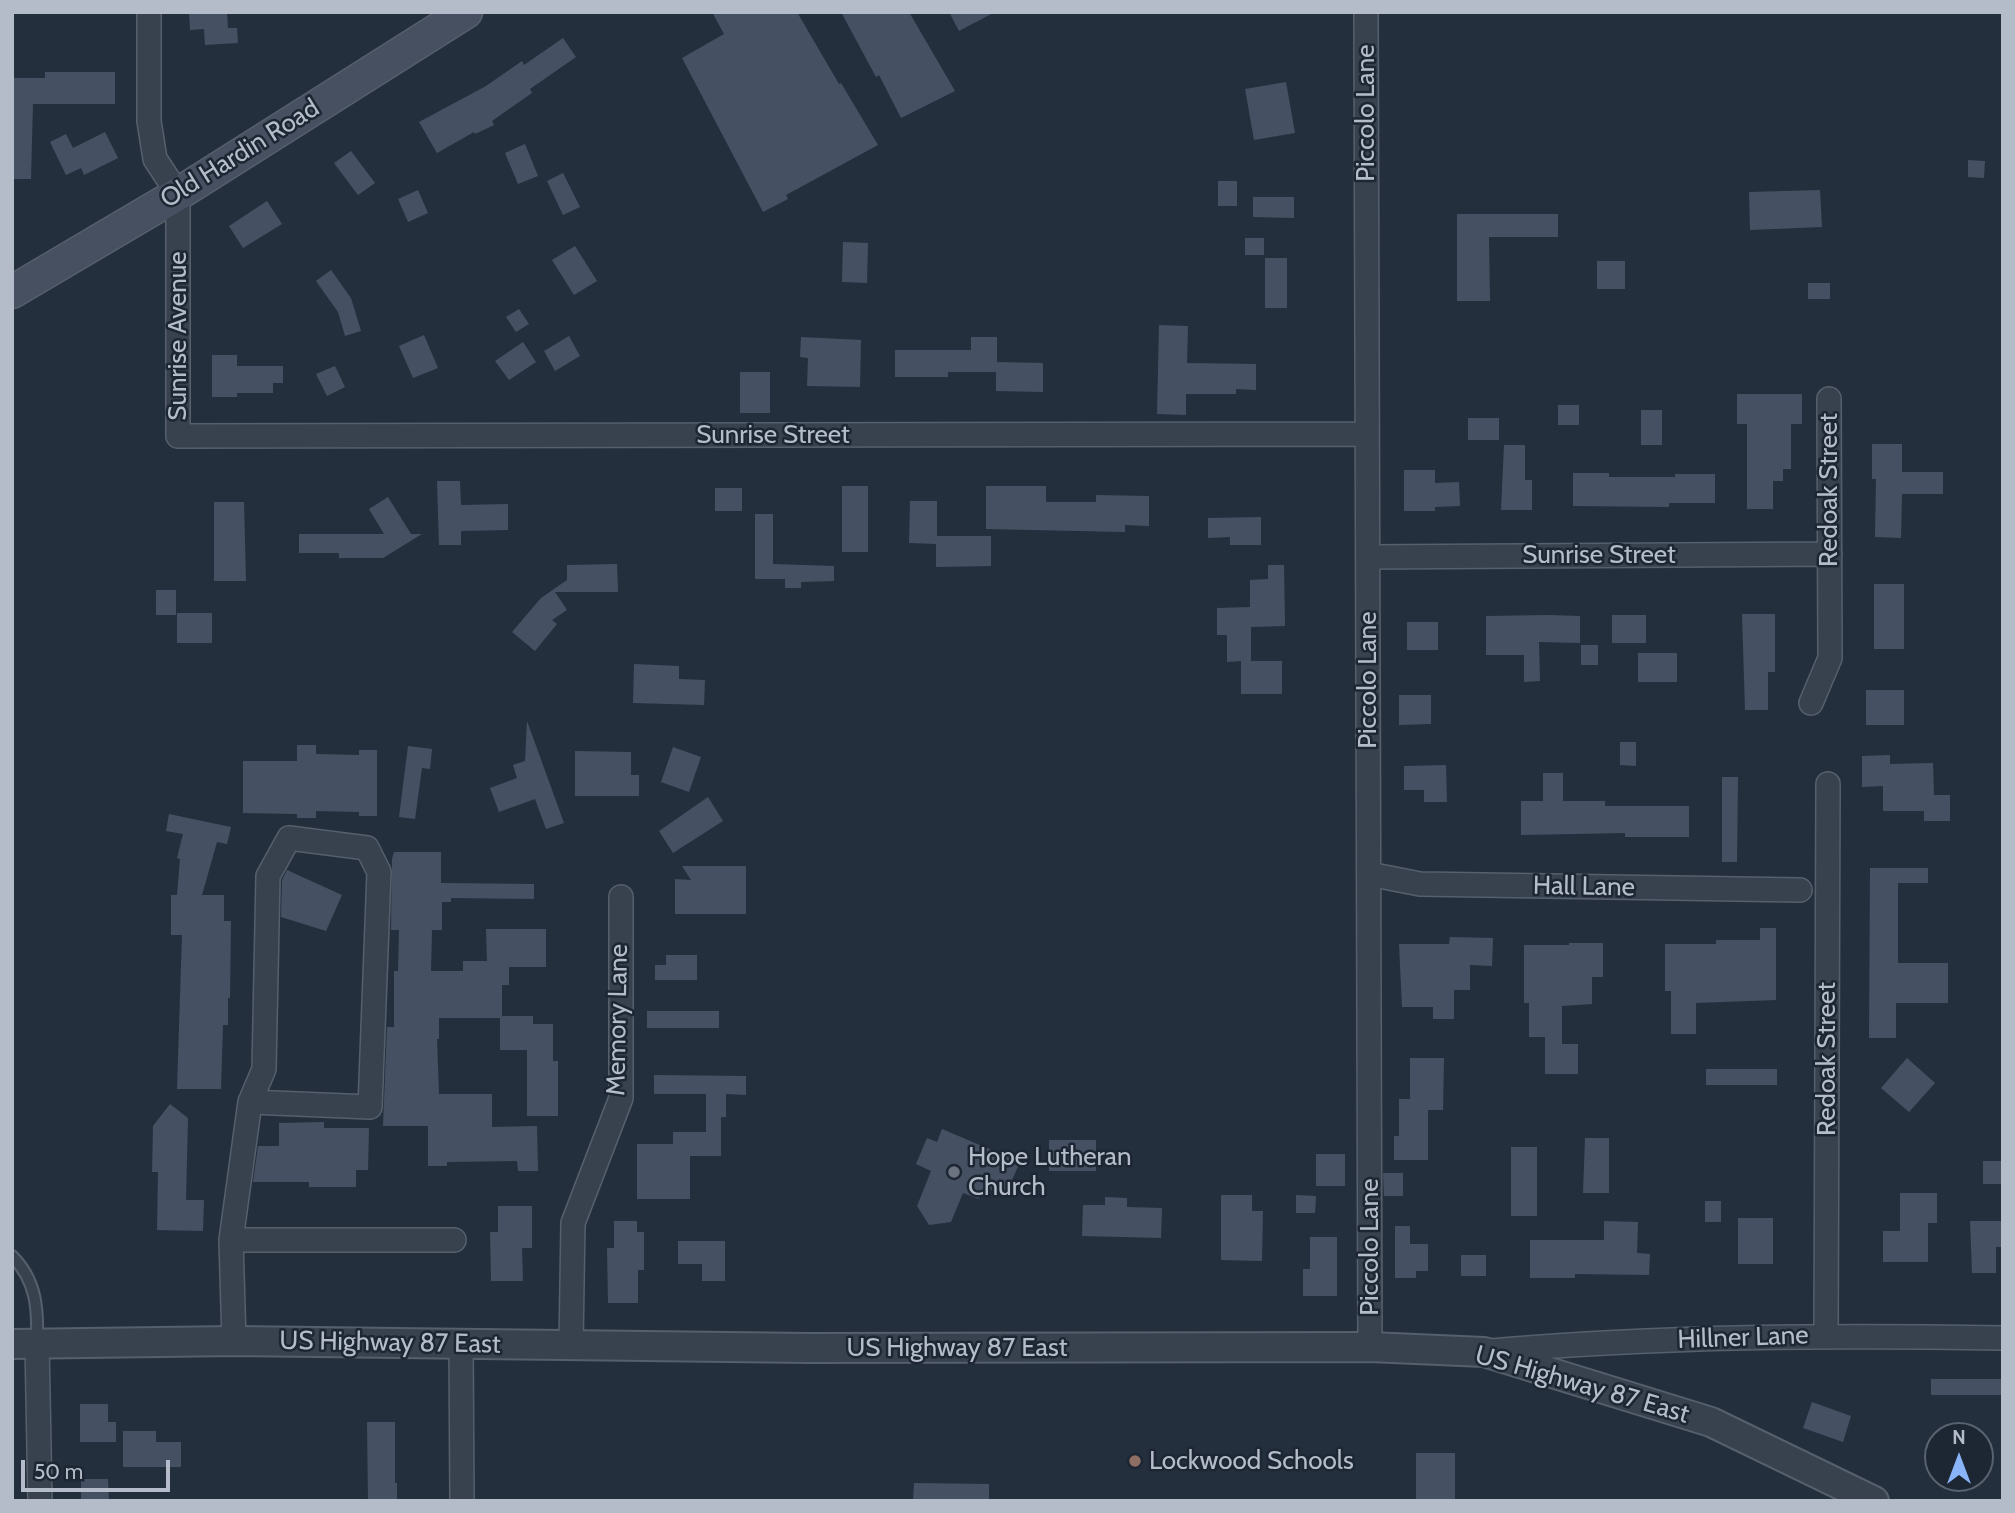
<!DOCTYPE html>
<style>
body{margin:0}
#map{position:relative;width:2015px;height:1513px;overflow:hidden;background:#242f3e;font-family:Cabin,sans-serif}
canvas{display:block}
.frame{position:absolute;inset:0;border:14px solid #b4bcc9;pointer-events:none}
.north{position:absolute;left:1924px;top:1422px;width:70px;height:70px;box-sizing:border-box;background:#1d2633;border:2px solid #59626f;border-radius:50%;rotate:0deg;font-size:19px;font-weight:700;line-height:28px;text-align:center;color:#b4bcc9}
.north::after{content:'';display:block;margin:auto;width:24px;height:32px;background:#8ab4f8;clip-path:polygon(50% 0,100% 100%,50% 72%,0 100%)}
.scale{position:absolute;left:21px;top:1460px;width:149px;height:32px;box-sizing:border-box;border:4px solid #b4bcc9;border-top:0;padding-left:9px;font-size:21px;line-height:24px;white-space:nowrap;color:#b4bcc9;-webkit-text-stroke:5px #1d2633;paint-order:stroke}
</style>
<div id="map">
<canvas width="2015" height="1513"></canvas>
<div class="frame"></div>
<div class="north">N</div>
<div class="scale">50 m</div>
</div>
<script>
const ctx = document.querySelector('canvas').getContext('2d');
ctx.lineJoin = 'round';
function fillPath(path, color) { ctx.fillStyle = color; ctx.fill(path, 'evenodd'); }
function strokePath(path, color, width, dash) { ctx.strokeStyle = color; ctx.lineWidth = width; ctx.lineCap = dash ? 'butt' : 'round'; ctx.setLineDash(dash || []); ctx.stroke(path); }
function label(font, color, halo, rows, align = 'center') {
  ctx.font = font + ' Cabin,sans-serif'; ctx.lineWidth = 5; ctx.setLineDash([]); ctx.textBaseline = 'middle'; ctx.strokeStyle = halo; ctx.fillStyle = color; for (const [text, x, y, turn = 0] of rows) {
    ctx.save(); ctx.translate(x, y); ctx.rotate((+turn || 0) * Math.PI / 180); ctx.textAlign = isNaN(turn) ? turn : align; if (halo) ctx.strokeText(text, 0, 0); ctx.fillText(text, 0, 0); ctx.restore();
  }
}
fillPath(new Path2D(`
 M 189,12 L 227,12 L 228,28 L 237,28 L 238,43 L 205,45 L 204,29 L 190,30 Z
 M 712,12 L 797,12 L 839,84 L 841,83 L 878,145 L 786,195 L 788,199 L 763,212 L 682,58 L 724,34 Z
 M 841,12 L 909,12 L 955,91 L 901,118 L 879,75 L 876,77 Z
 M 949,12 L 995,12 L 959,31 Z
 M 563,38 L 576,57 L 530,89 L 532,93 L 492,121 L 494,125 L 475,134 L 474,132 L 437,153 L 419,122 L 486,86 L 522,61 L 524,65 Z
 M 45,72 L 115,72 L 115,104 L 33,104 L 31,179 L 12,179 L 12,78 L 45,78 Z
 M 1286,82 L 1295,133 L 1254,140 L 1245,89 Z
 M 105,132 L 118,158 L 84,175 L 81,168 L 66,175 L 50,142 L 66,134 L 73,148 Z
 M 525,144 L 538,176 L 518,184 L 505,153 Z
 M 351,151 L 375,183 L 358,195 L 334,163 Z
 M 1968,160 L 1985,161 L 1984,178 L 1968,177 Z
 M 563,173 L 580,207 L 563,215 L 547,181 Z
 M 1218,181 L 1237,181 L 1237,206 L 1218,206 Z
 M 418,190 L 428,213 L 408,222 L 398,199 Z
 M 1820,190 L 1822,227 L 1750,230 L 1749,192 Z
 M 1253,197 L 1294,197 L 1294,218 L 1253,217 Z
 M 267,201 L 282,224 L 243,248 L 229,226 Z
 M 1457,214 L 1558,214 L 1558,237 L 1489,237 L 1490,301 L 1457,301 Z
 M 1245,238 L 1264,238 L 1264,255 L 1245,255 Z
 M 843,242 L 868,243 L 867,283 L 842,282 Z
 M 575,246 L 597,281 L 574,295 L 552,260 Z
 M 1265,258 L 1287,258 L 1287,308 L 1265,308 Z
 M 1597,261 L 1625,261 L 1625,289 L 1597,289 Z
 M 331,270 L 351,298 L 361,331 L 345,336 L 338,312 L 316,281 Z
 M 1808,283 L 1830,283 L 1830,299 L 1808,299 Z
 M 519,309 L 529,324 L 516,332 L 506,317 Z
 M 1159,325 L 1188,326 L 1187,363 L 1256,364 L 1256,390 L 1236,389 L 1236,394 L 1186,394 L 1186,415 L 1157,414 Z
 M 424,335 L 438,368 L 413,378 L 399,346 Z
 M 569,336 L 580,356 L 555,371 L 544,351 Z
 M 801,337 L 861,340 L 860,387 L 807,386 L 808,358 L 800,357 Z
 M 971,337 L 997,337 L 997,362 L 1043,363 L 1043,392 L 996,391 L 996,372 L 948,372 L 948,377 L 895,377 L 895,350 L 971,350 Z
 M 523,342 L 536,362 L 509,380 L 495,361 Z
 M 212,355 L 237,355 L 237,366 L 283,366 L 283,383 L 273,383 L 273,393 L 237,393 L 237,397 L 212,397 Z
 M 335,366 L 345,387 L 327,396 L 316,374 Z
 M 740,372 L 770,372 L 770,413 L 740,413 Z
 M 1737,394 L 1802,394 L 1802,424 L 1791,424 L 1791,469 L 1783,469 L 1783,481 L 1773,481 L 1773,509 L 1747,509 L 1747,424 L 1737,424 Z
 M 1558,405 L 1579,405 L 1579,425 L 1558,425 Z
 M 1641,410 L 1662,410 L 1662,445 L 1641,445 Z
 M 1468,418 L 1499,418 L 1499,440 L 1468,440 Z
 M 1872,444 L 1902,444 L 1902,472 L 1943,472 L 1943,494 L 1902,494 L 1901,538 L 1875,537 L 1876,479 L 1872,479 Z
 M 1504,445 L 1525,445 L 1525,480 L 1532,480 L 1532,510 L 1501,510 Z
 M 1404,470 L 1435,470 L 1435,483 L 1459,482 L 1460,506 L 1435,507 L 1435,511 L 1404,511 Z
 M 1573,473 L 1609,473 L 1609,477 L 1675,477 L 1675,474 L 1715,474 L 1715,503 L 1669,503 L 1669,507 L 1573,506 Z
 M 437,481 L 460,481 L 461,505 L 508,504 L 508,530 L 461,531 L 461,545 L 439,545 Z
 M 842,486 L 868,486 L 868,552 L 842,552 Z
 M 986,486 L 1046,486 L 1046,502 L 1096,502 L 1096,495 L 1149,496 L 1149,526 L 1125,525 L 1125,532 L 986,529 Z
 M 715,488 L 742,488 L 742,511 L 715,511 Z
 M 388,497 L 411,534 L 422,534 L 383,558 L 339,558 L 339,553 L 299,553 L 299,534 L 384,534 L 369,509 Z
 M 910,501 L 937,501 L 937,536 L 991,536 L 991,566 L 936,567 L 936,544 L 909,543 Z
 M 214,502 L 244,502 L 246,581 L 214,581 Z
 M 755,514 L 773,514 L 773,564 L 834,566 L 834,581 L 801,582 L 801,588 L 785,588 L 785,579 L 755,579 Z
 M 1261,517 L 1261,545 L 1230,545 L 1230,537 L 1208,538 L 1208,518 Z
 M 617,564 L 618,592 L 555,592 L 567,610 L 552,620 L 557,624 L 535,651 L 512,632 L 541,598 L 567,580 L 567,565 Z
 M 1268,565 L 1284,565 L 1285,626 L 1251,627 L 1251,661 L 1282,661 L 1282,694 L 1241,694 L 1241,661 L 1227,662 L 1227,635 L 1217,635 L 1217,608 L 1250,607 L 1250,580 L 1268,579 Z
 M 1874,584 L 1904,584 L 1904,649 L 1874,649 Z
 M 156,590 L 176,590 L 176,615 L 156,615 Z
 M 177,613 L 212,613 L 212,643 L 177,643 Z
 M 1742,614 L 1775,614 L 1775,672 L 1768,672 L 1768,710 L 1745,710 Z
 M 1548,615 L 1580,616 L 1580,643 L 1539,642 L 1540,681 L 1524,682 L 1524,655 L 1486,655 L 1486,616 Z
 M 1612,615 L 1646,615 L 1646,643 L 1612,643 Z
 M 1407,622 L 1438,622 L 1438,650 L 1407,650 Z
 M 1581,645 L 1598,645 L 1598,665 L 1581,665 Z
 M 1638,653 L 1677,653 L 1677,682 L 1638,682 Z
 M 634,664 L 679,666 L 679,679 L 705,680 L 704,705 L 633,703 Z
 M 1866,690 L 1904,690 L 1904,725 L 1866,725 Z
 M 1399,695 L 1431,695 L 1431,724 L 1399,725 Z
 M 527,721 L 564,823 L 546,829 L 535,799 L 499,812 L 490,788 L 517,778 L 513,765 L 525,761 Z
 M 1620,742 L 1636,742 L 1636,766 L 1620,765 Z
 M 297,745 L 316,745 L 316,754 L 359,755 L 359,750 L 377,750 L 377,816 L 359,816 L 359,812 L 316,811 L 316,818 L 297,818 L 297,814 L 243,813 L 243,761 L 297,761 Z
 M 408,746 L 432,749 L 430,769 L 422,768 L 415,819 L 399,817 Z
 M 673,747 L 701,757 L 689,792 L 661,782 Z
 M 575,751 L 631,752 L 631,775 L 639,775 L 639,796 L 575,796 Z
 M 1890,755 L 1890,764 L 1933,763 L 1934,795 L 1950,795 L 1950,821 L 1924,821 L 1924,811 L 1883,811 L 1883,786 L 1862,787 L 1862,756 Z
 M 1446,765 L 1447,802 L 1424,802 L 1424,790 L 1404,790 L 1404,766 Z
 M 1543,773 L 1563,773 L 1563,801 L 1605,801 L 1605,806 L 1689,806 L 1689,837 L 1625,837 L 1625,833 L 1521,835 L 1521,801 L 1543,801 Z
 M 1722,777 L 1738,777 L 1737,862 L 1722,862 Z
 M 708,797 L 723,821 L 673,853 L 659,831 Z
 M 169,814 L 231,827 L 227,844 L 217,842 L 202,895 L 224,895 L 224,921 L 231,921 L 230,998 L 228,998 L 228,1025 L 223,1025 L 221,1089 L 177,1089 L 182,935 L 171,935 L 171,895 L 177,895 L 180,859 L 177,858 L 183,834 L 166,831 Z
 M 394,852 L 441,852 L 441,883 L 534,884 L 534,899 L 451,898 L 451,902 L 442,902 L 442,930 L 432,930 L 431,971 L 463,971 L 463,961 L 487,961 L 486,929 L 546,929 L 546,967 L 509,967 L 509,985 L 502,985 L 502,1016 L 533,1016 L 533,1024 L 553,1024 L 553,1061 L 558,1061 L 558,1116 L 527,1116 L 527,1050 L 500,1050 L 500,1018 L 439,1018 L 439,1039 L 437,1039 L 439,1094 L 492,1094 L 492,1127 L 537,1126 L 538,1171 L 518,1171 L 517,1161 L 447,1162 L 447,1166 L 428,1166 L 428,1126 L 383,1126 L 387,1027 L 394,1027 L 394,971 L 398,971 L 399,930 L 391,930 L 392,859 Z
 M 682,866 L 746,866 L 746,914 L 675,914 L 675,879 L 691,880 Z
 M 1870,868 L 1928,868 L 1928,883 L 1898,883 L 1898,963 L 1948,963 L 1948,1003 L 1896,1003 L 1896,1038 L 1869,1038 Z
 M 287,870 L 342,895 L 326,931 L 281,917 L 282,880 Z
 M 1760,928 L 1776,928 L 1776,1000 L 1696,1003 L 1696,1034 L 1671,1034 L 1671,991 L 1665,991 L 1665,944 L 1716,944 L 1716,940 L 1760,940 Z
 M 1450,937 L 1493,938 L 1492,966 L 1470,965 L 1470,990 L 1454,990 L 1454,1019 L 1433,1019 L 1433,1007 L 1402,1007 L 1399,944 L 1449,944 Z
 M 1569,943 L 1603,943 L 1603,977 L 1592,977 L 1592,1004 L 1562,1006 L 1562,1044 L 1578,1044 L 1578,1074 L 1545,1074 L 1545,1037 L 1529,1037 L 1529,1003 L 1524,1003 L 1524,945 L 1569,945 Z
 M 666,955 L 697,955 L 697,980 L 655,980 L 655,965 L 666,965 Z
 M 647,1011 L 719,1011 L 719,1028 L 647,1028 Z
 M 1410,1058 L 1444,1058 L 1443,1110 L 1428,1110 L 1428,1160 L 1394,1160 L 1394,1136 L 1399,1136 L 1399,1099 L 1410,1099 Z
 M 1907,1058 L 1935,1083 L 1909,1112 L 1881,1088 Z
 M 1706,1069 L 1777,1069 L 1777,1085 L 1706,1085 Z
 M 654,1075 L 746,1076 L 746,1095 L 726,1094 L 726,1117 L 721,1117 L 721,1156 L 690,1156 L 690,1199 L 637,1199 L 637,1144 L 673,1144 L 673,1132 L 706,1132 L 706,1094 L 654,1094 Z
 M 170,1104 L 188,1118 L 186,1200 L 204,1200 L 203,1231 L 157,1230 L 158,1172 L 152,1172 L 153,1126 Z
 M 324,1122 L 324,1128 L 369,1128 L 368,1170 L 356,1170 L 356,1187 L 309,1187 L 309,1182 L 253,1182 L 258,1146 L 279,1146 L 279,1123 Z
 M 942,1129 L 1020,1162 L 1005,1196 L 984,1187 L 979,1199 L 963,1193 L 951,1222 L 929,1225 L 917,1206 L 931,1171 L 916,1164 L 927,1138 L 937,1142 Z
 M 1585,1138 L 1609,1138 L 1609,1193 L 1583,1193 Z
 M 1049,1140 L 1096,1140 L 1096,1171 L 1049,1171 Z
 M 1511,1147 L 1537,1147 L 1537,1216 L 1511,1216 Z
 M 1316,1154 L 1345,1154 L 1345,1186 L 1316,1186 Z
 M 1983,1161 L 2003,1161 L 2003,1184 L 1983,1184 Z
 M 1383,1173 L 1403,1173 L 1403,1196 L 1384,1196 Z
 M 1900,1193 L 1937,1193 L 1937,1223 L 1928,1223 L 1928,1262 L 1883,1262 L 1883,1231 L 1900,1231 Z
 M 1221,1195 L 1252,1195 L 1252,1211 L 1263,1211 L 1262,1261 L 1221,1260 Z
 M 1296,1195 L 1316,1196 L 1315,1213 L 1296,1213 Z
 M 1105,1197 L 1127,1198 L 1127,1207 L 1162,1208 L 1161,1238 L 1082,1236 L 1083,1205 L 1105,1205 Z
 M 1705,1201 L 1721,1201 L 1721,1222 L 1705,1222 Z
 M 498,1206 L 532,1206 L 532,1248 L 522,1248 L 523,1281 L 491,1281 L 490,1232 L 498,1232 Z
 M 1738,1218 L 1773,1218 L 1773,1264 L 1738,1264 Z
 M 614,1221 L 637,1221 L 637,1232 L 644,1232 L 644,1270 L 638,1270 L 638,1303 L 608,1303 L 607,1248 L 614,1248 Z
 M 1604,1221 L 1638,1222 L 1637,1253 L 1650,1254 L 1649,1275 L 1575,1274 L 1575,1278 L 1530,1278 L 1530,1240 L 1604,1240 Z
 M 1970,1221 L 2003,1221 L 2003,1247 L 1996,1247 L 1996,1273 L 1972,1273 Z
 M 1395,1226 L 1410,1226 L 1410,1244 L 1428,1244 L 1428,1271 L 1416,1271 L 1416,1278 L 1395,1278 Z
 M 1310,1237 L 1337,1237 L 1337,1296 L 1303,1296 L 1303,1269 L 1310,1269 Z
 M 678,1241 L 725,1241 L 725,1281 L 702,1281 L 702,1264 L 678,1264 Z
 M 1461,1255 L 1486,1255 L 1486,1276 L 1461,1276 Z
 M 1931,1379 L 2002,1379 L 2002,1395 L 1931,1395 Z
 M 1812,1402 L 1851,1416 L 1843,1442 L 1803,1428 Z
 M 80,1404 L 108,1404 L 108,1422 L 116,1422 L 116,1442 L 80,1442 Z
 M 367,1422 L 395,1422 L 395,1483 L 397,1483 L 397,1501 L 368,1501 Z
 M 123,1431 L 156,1431 L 156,1442 L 181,1442 L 181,1467 L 123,1467 Z
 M 1416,1453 L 1455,1453 L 1455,1499 L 1416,1501 Z
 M 81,1479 L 108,1479 L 109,1501 L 81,1501 Z
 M 914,1483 L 989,1484 L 989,1501 L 913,1501 Z`), '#455162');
const service = new Path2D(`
 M 12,1256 C 37,1281 38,1310 37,1343`);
const minor = new Path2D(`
 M 149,12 L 149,121 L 155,159 L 178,194 L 178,436 L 1367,434
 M 1366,12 L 1370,1347
 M 1368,557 L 1830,554
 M 1811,703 L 1830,658 L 1829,399
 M 1369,874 L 1420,884 L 1800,890
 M 231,1240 L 454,1240
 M 1826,1335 L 1828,784
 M 234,1341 L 231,1240 L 250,1102 L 264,1069 L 268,876 L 289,838 L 367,848 L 379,872 L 370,1107 L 250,1102
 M 37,1343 L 40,1501
 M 461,1344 L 462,1501
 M 571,1345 L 573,1223 L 621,1098 L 621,897
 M 1491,1351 C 1661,1336 1832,1335 2003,1338`);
const tertiary = new Path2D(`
 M 12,1344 L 234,1341 L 809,1348 L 1370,1347 L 1484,1352 L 1711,1422 L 1874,1501`);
const secondary = new Path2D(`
 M 12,292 L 178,194 L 466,12`);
strokePath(service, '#565f6c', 14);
strokePath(minor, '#565f6c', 26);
strokePath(tertiary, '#565f6c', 32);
strokePath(secondary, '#565f6c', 35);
strokePath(service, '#38414e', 10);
strokePath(minor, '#38414e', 23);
strokePath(tertiary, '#38414e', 28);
strokePath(secondary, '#465061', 32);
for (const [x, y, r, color] of [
 [954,1172,7,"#6b7280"],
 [1135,1461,7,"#8d6e63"]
]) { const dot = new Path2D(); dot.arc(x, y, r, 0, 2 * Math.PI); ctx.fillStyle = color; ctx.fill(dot); strokePath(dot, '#1d2633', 2.5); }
label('26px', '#b4bcc9', '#1d2633', [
 ["Piccolo Lane",1366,113,-90],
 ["Old Hardin Road",240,154,-32],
 ["Sunrise Avenue",178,336,-90],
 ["Sunrise Street",773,435],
 ["Redoak Street",1829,490,-90],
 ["Sunrise Street",1599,555],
 ["Piccolo Lane",1368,680,-90],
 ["Hall Lane",1584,887,1],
 ["Memory Lane",618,1020,-89],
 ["Redoak Street",1827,1059,-90],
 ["Piccolo Lane",1370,1247,-90],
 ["Hillner Lane",1743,1338,-2],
 ["US Highway 87 East",390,1343,1],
 ["US Highway 87 East",957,1348],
 ["US Highway 87 East",1582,1385,16]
]);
label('26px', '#b4bcc9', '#1d2633', [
 ["Hope Lutheran",968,1157],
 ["Church",968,1187],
 ["Lockwood Schools",1149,1461]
], 'left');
</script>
